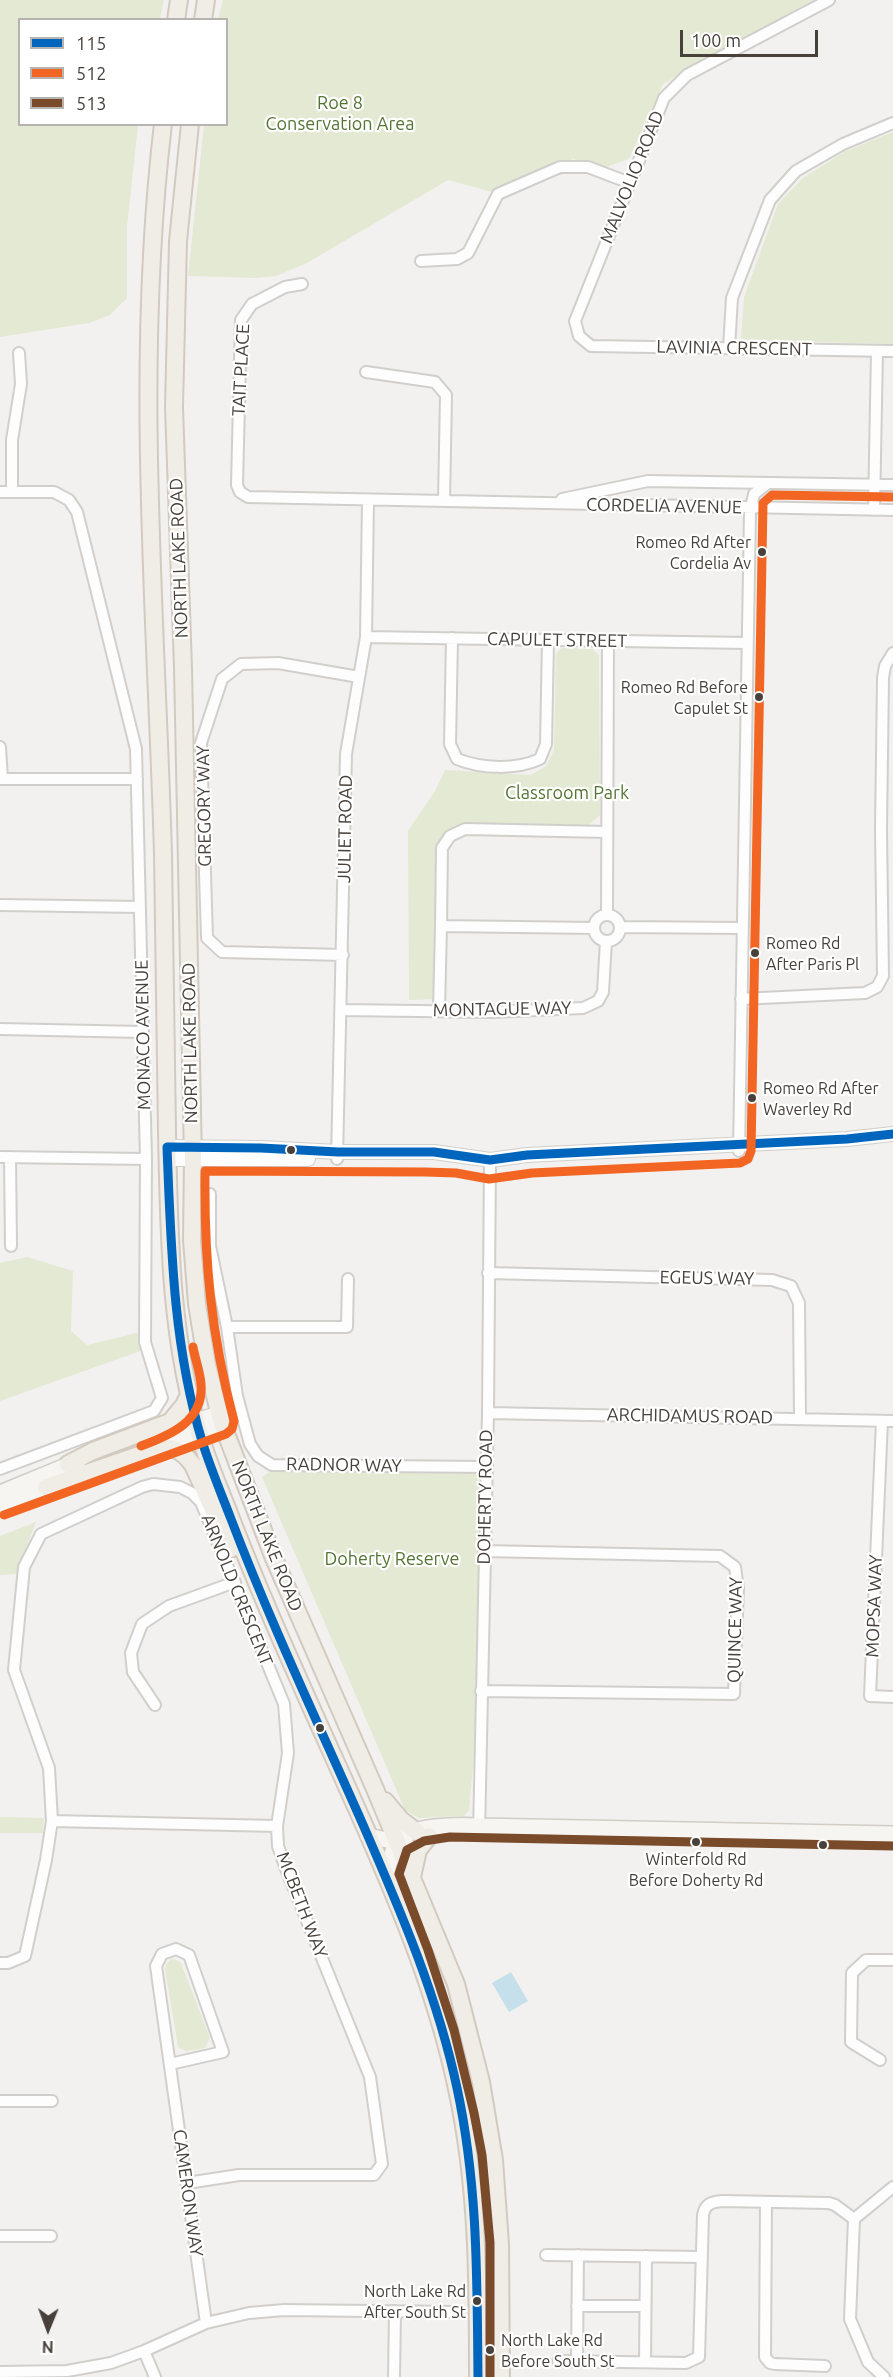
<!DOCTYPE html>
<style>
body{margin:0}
#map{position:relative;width:893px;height:2377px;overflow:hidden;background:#f3f1ef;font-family:Ubuntu,sans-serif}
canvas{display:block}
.legend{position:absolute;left:18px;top:18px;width:210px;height:108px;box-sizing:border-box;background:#fff;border:2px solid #b6b3b1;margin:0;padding:8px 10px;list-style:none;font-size:18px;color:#48413b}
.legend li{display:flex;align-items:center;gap:12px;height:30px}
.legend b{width:30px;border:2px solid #b6b3b1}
.north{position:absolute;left:18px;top:2299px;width:60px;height:60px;-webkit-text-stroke:4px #fff;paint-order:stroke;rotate:181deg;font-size:16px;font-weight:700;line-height:24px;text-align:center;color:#48413b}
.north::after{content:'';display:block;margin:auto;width:21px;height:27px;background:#48413b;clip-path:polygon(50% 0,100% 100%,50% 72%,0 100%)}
.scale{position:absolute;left:680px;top:30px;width:138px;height:27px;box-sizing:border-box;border:3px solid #48413b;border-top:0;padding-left:8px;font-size:18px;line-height:21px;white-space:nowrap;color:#48413b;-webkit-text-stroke:4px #fff;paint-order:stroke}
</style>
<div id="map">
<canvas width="893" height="2377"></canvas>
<ul class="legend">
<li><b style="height:8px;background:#0065bd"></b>115</li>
<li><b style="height:8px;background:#f26522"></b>512</li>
<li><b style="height:8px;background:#7a4b2a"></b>513</li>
</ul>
<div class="north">N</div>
<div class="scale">100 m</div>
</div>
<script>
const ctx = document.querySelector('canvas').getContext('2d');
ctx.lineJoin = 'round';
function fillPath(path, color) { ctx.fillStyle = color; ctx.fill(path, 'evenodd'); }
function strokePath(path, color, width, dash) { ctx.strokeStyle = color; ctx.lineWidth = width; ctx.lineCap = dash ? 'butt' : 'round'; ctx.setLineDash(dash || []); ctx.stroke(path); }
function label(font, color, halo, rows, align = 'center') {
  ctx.font = font + ' Ubuntu,sans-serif'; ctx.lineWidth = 4.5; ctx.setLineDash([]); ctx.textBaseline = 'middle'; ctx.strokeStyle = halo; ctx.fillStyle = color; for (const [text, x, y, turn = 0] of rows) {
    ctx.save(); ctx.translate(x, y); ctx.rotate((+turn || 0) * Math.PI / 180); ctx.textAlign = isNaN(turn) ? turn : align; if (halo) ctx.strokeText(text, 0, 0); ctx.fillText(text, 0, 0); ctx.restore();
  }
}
fillPath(new Path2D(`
 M 0,0 L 164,0 L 160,19 L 20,20 L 20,124 L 138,125 L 127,227 L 127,298 L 110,315 L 89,323 L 0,337 Z
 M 223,0 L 813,0 L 663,84 L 629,159 L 606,167 L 573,159 L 492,192 L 448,180 L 307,263 L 276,276 L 255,278 L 188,276 L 204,125 L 226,124 L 226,20 L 218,19 Z
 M 893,132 L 893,344 L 741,340 L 744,297 L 778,204 L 803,178 L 844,152 Z
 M 562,648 L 592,649 L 599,655 L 600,815 L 588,826 L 474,825 L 455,829 L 449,847 L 445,917 L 436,999 L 409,1000 L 408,831 L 435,791 L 445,770 L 531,775 L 546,766 L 554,750 L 556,653 Z
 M 27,1257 L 73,1271 L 71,1331 L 87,1345 L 137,1333 L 143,1350 L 0,1401 L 0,1263 Z
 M 271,1471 L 481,1474 L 475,1744 L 469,1810 L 464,1816 L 419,1818 L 405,1810 L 262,1477 Z
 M 36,1522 L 16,1574 L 0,1575 L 0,1536 Z
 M 0,1817 L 44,1818 L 43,1833 L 0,1833 Z
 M 171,1959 L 177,1960 L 181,1963 L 210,2038 L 205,2048 L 186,2051 L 178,2047 L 165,1969 L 167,1963 Z`), '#e3e9d2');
fillPath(new Path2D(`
 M 511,1972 L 528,2001 L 509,2012 L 492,1983 Z`), '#c5e0eb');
const minor = new Path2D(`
 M 829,0 L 687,75 L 664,98 L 575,321 L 579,336 L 591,346 L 893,351
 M 421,261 L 457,259 L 468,253 L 498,194 L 560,167 L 588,167 L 630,183
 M 302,284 L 285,287 L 252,304 L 241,320 L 237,485 L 240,492 L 248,497 L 893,510
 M 729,348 L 732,298 L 770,200 L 796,171 L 843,144 L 893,123
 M 366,372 L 435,382 L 446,395 L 444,501
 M 0,492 L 54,492 L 69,500 L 77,512 L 136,749 L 146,1159 L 145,1342 L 162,1398 L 154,1411 L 0,1469
 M 12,492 L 12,440 L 21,384 L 19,353
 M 562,499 L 648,481 L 893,485
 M 874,510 L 877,351
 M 366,637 L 747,643
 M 452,638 L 450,744 L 457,759 C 482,769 516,770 540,759 L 546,744 L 548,640
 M 0,747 L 2,779
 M 0,779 L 137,779
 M 0,905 L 140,907
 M594 928a13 13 0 1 1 26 0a13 13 0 1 1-26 0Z
 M 607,915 L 608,641
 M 441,926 L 442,848 L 450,836 L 465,829 L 607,832
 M 620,927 L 742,928
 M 343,955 L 222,952 L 207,938 L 201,743 L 222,679 L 241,664 L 278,663 L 359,677
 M 741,999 L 865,993 L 877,987 L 883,976 L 881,829 L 883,678 L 885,666 L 893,653
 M 342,1010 L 492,1012 L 583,1008 L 598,1001 L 603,992 L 606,941
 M 439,1010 L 441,926 L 594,928
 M 0,1029 L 142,1032
 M 739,1151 L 750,513 L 754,494 L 768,483
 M 0,1157 L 146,1159
 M 10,1157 L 11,1246
 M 337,1159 L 346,754 L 366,637 L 368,500
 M 210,1194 L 210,1246 L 227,1327 L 237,1396 L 250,1444 L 258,1456 L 272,1465 L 485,1467
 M 488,1273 L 772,1280 L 791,1286 L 799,1303 L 800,1418
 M 227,1327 L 347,1327 L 348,1279
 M 488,1413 L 893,1421
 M 882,1421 L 870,1696 L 893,1697
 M 481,1691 L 734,1694 L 738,1588 L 735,1567 L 720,1556 L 484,1551
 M 155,1705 L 133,1672 L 131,1653 L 142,1624 L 169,1606 L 235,1582
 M 52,1821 L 49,1768 L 14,1670 L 24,1567 L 41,1534 L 142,1487 L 153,1484 L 180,1487 L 192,1493 L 201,1502 L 284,1704 L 288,1753 L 277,1826
 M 479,1834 L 488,1413 L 490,1160
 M 0,1963 L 8,1963 L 25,1956 L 46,1860 L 52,1821 L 277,1826 L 278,1846 L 286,1869 L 370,2077 L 382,2164 L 374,2175 L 239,2175 L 187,2183
 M 880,2060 L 851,2042 L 852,1973 L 866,1960 L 893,1960
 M 170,2064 L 223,2052 L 189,1955 L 176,1949 L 162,1954 L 156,1966 L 206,2323
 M 0,2101 L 52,2101
 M 766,2202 L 765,2357 L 770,2363 L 775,2364 L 825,2366
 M 0,2236 L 51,2236
 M 546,2255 L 702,2257
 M 577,2306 L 645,2306
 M 144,2351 L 155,2377
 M 558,2361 L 686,2363 L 699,2357 L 703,2215 C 705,2204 711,2202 722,2201 L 829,2203 L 835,2205 L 854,2219
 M 577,2361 L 578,2255
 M 645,2362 L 646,2256
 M 0,2372 L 67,2371 L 111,2363 L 144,2351 L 206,2323 L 249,2313 L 284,2310 L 455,2312
 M 394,2377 L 395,2311
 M 884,2377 L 868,2362 L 850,2319 L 854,2219 L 893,2187`);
const tertiary = new Path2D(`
 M 167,1147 L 261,1148 L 338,1152 L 434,1152 L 490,1160 L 527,1155 L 847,1139 L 893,1134
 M 168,1159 L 308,1159`);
const secondary = new Path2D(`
 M 160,1432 L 219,1414
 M 155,1447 L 222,1423
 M 0,1493 L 78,1461
 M 0,1504 L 56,1483
 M 368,1836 L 406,1844
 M 386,1875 C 389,1865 391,1852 397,1843 C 407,1824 460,1825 479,1826 L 893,1834`);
const primary = new Path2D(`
 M 176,20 L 179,0
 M 203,20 L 206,0
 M 163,124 C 134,367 156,611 163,854 C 165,947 166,1040 167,1132 C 169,1236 170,1343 202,1442 C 209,1464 218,1486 227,1508 C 268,1616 318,1721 365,1827 C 402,1911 438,1998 457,2089 C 478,2186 478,2278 478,2377
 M 190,124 L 178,241 L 174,407 L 183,668 L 193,1159 L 192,1240 L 197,1304 L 207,1365 L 222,1423 L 273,1556 L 375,1789 L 456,1984 L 481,2082 L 494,2160 L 500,2244 L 501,2377
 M 68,1464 L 93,1451 L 170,1422 L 184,1405 L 190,1393
 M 46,1487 L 153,1450 C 172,1444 182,1450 193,1465 L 231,1549
 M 385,1801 L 401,1820 L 417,1832
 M 412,1877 L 418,1850 L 429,1836`);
strokePath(minor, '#d1cfcc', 14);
strokePath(tertiary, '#d1cfcc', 16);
strokePath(secondary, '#d1cdc6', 18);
strokePath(primary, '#d3cabf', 20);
strokePath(minor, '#fdfdfd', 10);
strokePath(tertiary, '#fdfdfd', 14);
strokePath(secondary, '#f7f5f2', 15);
strokePath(primary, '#f0ede7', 16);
strokePath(new Path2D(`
 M 478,2377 C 477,2279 478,2185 457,2088 C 438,1998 401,1912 364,1827 C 319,1725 271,1624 231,1519 C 221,1493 210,1467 202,1441 C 173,1345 171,1246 167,1147 L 261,1148 L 338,1152 L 434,1152 L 490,1160 L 527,1155 L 847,1139 L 893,1134`), '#0065bd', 9);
strokePath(new Path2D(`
 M 141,1446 C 171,1435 204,1421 201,1384 C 200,1371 195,1359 193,1347
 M 4,1515 L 226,1434 L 232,1429 L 234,1421 C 211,1334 204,1261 205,1171 L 425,1172 L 456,1173 L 489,1179 L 532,1173 L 740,1163 L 748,1159 L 751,1151 L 763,503 L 772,495 L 893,497`), '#f26522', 9);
strokePath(new Path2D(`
 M 490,2377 L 490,2243 L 482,2155 L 474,2113 L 454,2030 L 428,1950 L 399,1874 L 407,1850 L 424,1841 L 450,1837 L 893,1846`), '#7a4b2a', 9);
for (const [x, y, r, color] of [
 [762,552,5,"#48413b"],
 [759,697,5,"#48413b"],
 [755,953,5,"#48413b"],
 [752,1098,5,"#48413b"],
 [291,1150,5,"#48413b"],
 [320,1728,5,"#48413b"],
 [696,1842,5,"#48413b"],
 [823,1845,5,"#48413b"],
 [477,2301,5,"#48413b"],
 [490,2350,5,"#48413b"]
]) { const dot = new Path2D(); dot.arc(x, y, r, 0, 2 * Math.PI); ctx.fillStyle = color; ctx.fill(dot); strokePath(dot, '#fff', 2); }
label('16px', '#48413b', '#fff', [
 ["Romeo Rd After",751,543],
 ["Cordelia Av",751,564],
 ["Romeo Rd Before",748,688],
 ["Capulet St",748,709],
 ["Romeo Rd",766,944,"left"],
 ["After Paris Pl",766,965,"left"],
 ["Romeo Rd After",763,1089,"left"],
 ["Waverley Rd",763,1110,"left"],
 ["Winterfold Rd",696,1860,"center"],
 ["Before Doherty Rd",696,1881,"center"],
 ["North Lake Rd",466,2292],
 ["After South St",466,2313],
 ["North Lake Rd",501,2341,"left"],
 ["Before South St",501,2362,"left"]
], 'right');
label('18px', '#547434', '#fff', [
 ["Roe 8",340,103],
 ["Conservation Area",340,124],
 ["Classroom Park",567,793],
 ["Doherty Reserve",392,1559]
]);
label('18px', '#48413b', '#fff', [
 ["MALVOLIO ROAD",632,177,-68],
 ["LAVINIA CRESCENT",734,348,1],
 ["TAIT PLACE",241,370,-87],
 ["CORDELIA AVENUE",664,506,1],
 ["NORTH LAKE ROAD",179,558,-92],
 ["CAPULET STREET",557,640,1],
 ["GREGORY WAY",204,806,-91],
 ["JULIET ROAD",345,829,-89],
 ["MONTAGUE WAY",502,1009,-1],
 ["MONACO AVENUE",143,1035,-91],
 ["NORTH LAKE ROAD",190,1043,-91],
 ["EGEUS WAY",707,1278,1],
 ["ARCHIDAMUS ROAD",690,1416,1],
 ["RADNOR WAY",344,1465,1],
 ["DOHERTY ROAD",485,1497,-89],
 ["NORTH LAKE ROAD",267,1536,68],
 ["ARNOLD CRESCENT",237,1590,68],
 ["MOPSA WAY",874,1606,-88],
 ["QUINCE WAY",735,1630,-89],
 ["MCBETH WAY",302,1905,69],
 ["CAMERON WAY",188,2193,82]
]);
</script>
